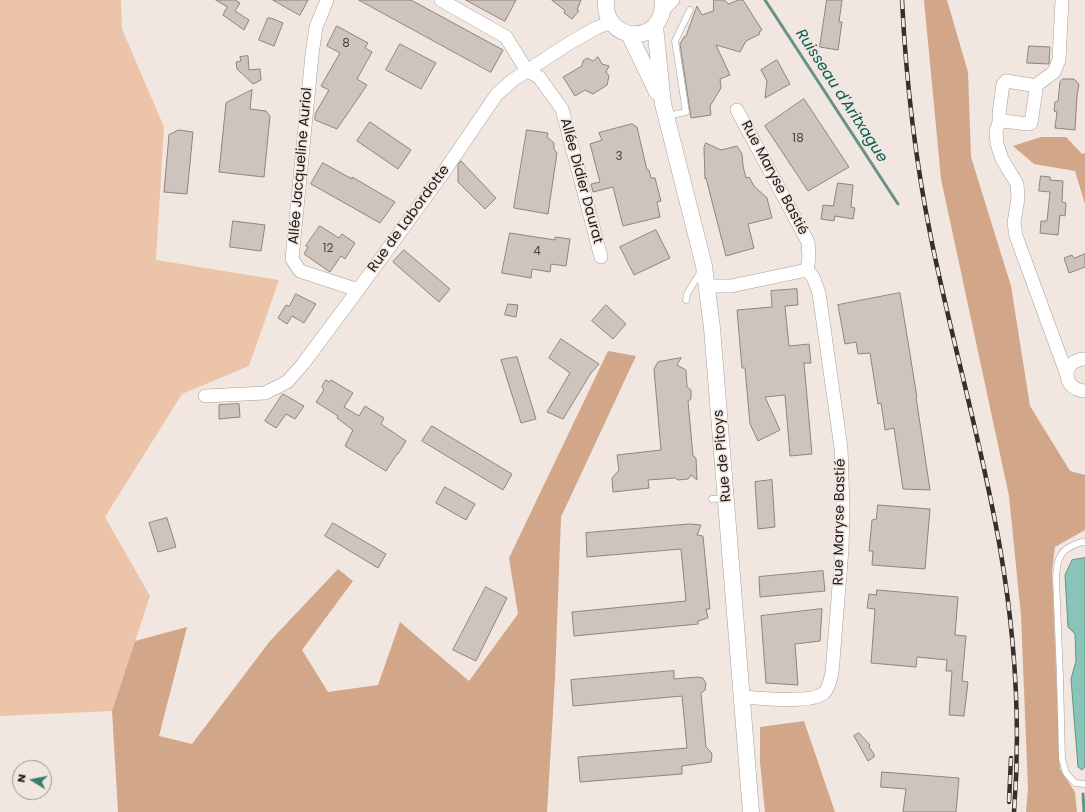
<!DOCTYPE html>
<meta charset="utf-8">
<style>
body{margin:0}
#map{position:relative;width:1085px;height:812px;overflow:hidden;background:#f1e7e0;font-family:Poppins,sans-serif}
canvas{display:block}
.north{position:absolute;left:12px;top:760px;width:40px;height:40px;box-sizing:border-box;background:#f1e7e0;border:1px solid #9c9590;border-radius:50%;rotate:280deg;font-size:11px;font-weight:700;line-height:16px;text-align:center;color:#1d1917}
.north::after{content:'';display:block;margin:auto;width:14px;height:18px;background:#3a7e71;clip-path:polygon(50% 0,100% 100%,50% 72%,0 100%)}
</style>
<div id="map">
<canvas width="1085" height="812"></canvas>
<div class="north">N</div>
</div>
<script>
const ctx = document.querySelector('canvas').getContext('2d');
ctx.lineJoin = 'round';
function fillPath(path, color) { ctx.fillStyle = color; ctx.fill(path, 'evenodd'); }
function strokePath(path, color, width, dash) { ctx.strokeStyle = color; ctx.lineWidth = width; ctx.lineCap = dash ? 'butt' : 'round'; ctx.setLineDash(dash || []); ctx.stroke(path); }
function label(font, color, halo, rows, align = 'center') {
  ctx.font = font + ' Poppins,sans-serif'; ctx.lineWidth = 3.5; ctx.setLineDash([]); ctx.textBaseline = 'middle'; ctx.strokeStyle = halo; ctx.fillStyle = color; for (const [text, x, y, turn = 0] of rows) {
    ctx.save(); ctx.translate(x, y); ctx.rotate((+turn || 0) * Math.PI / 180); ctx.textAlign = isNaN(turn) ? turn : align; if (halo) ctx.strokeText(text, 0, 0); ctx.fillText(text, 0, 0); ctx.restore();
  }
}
fillPath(new Path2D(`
 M 0,0 L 121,0 L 122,29 L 164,127 L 156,260 L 279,280 L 249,366 L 182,394 L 105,517 L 150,596 L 112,711 L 0,716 Z`), '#ebc4aa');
fillPath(new Path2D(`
 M 924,0 L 947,0 L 968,72 L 971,157 L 1011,286 L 1030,406 L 1070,471 L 1085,475 L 1085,530 L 1055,547 L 1052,571 L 1060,769 L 1075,792 L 1077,812 L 1026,812 L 1028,788 L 1021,616 L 1009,496 L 941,179 Z
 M 1041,137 L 1066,137 L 1082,154 L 1085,153 L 1085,204 L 1075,171 L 1034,164 L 1013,146 Z
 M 608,351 L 636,356 L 561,517 L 555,678 L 547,812 L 118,812 L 112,711 L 135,641 L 187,627 L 159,736 L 192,744 L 270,641 L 338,569 L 353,581 L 302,650 L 328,692 L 378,685 L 400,622 L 469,681 L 518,614 L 509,558 Z
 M 804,721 L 835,812 L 765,812 L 760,762 L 760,727 Z`), '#d1a689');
const water = new Path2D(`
 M 1085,558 L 1085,767 L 1082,770 L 1078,767 L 1071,679 L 1076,661 L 1075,634 L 1068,627 L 1065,575 L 1072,560 Z`);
fillPath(water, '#88c4b7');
strokePath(water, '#689187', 1);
strokePath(new Path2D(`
 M 765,0 L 898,204
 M 1083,794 L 1084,812`), '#689187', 3);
const building = new Path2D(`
 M 216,0 L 235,0 L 240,3 L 235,11 L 249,20 L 244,30 L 223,15 L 227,7 Z
 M 273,0 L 308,0 L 300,15 Z
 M 359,0 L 411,0 L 503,50 L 491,72 Z
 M 466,0 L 516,0 L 505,21 Z
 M 552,0 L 581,0 L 577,10 L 579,11 L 572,19 L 564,13 L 565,11 Z
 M 714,0 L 724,0 L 729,4 L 738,0 L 743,0 L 762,30 L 759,32 L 760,34 L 746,41 L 740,52 L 716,45 L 730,75 L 720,79 L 721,88 L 710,106 L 711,115 L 691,118 L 680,44 L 684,37 L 686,36 L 697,6 L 702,15 L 713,11 Z
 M 827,0 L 842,0 L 839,22 L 842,22 L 838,50 L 820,47 Z
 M 268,18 L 271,18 L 283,23 L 274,46 L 259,40 Z
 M 337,26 L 368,43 L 365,48 L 372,52 L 357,79 L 367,85 L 337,129 L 315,120 L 315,114 L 329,90 L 321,86 L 340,53 L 327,46 Z
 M 400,44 L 436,63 L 421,89 L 386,70 Z
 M 1029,46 L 1050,47 L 1049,64 L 1027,63 Z
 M 248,56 L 249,70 L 260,69 L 261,80 L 253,84 L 237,69 L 236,62 L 241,61 L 240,57 Z
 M 598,57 L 602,64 L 609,66 L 606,72 L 609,76 L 607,85 L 593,94 L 585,90 L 575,96 L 563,77 L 582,66 L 583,61 L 587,58 L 593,61 Z
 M 777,60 L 790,84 L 765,98 L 767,81 L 761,70 Z
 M 1063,79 L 1074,79 L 1079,84 L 1077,96 L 1075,130 L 1055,128 L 1057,112 L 1054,111 L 1055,102 L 1058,101 L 1060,82 Z
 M 252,90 L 250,109 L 266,111 L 270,116 L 264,177 L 219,172 L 226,103 Z
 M 804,99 L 849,167 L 808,191 L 765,126 Z
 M 370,122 L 411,150 L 398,169 L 357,141 Z
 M 632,124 L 637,127 L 647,170 L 649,170 L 651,178 L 655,178 L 661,201 L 657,202 L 660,217 L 623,226 L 613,187 L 593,192 L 591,184 L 600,182 L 590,144 L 602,140 L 599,133 Z
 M 179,130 L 193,132 L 187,194 L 164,192 L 169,135 Z
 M 527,130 L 548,133 L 547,137 L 554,143 L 554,149 L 557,153 L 548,214 L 514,208 Z
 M 706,143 L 721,150 L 737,146 L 742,154 L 743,166 L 746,178 L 749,177 L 754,186 L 767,198 L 772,218 L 748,224 L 754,248 L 726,256 L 706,178 L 705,179 L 704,148 Z
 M 461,161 L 496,198 L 485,209 L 458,182 L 458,165 Z
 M 323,163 L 352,179 L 352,177 L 395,202 L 380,223 L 311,184 Z
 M 1041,176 L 1050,177 L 1050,180 L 1063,181 L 1062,202 L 1066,203 L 1065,216 L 1060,215 L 1058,235 L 1040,233 L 1041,221 L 1047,221 L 1050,192 L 1039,191 Z
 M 838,183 L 853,185 L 851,207 L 855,208 L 853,219 L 835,216 L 834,221 L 821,219 L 823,205 L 833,206 Z
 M 233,221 L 265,225 L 261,251 L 230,247 Z
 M 320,226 L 339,238 L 342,234 L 355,243 L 345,259 L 341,256 L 330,272 L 304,254 L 308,247 L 306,246 Z
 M 656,230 L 670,258 L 634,275 L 620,247 Z
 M 510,233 L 555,240 L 555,237 L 570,239 L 566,266 L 551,264 L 550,272 L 532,269 L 531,278 L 502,273 Z
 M 404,250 L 450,289 L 439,302 L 393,262 Z
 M 1085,254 L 1085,267 L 1069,273 L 1064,258 L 1072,255 L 1074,258 Z
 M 797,289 L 798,305 L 785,306 L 789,346 L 809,344 L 811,363 L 804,363 L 812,454 L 790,456 L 785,395 L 765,397 L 780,430 L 758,441 L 750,424 L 745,368 L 742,368 L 737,310 L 772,307 L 771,291 Z
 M 900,293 L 917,397 L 916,397 L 930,490 L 903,489 L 894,428 L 885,430 L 881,403 L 878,404 L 870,353 L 858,354 L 856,342 L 845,344 L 838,305 Z
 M 296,294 L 316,304 L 304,323 L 292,316 L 287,324 L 278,318 L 286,305 L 289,306 Z
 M 508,304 L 518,305 L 516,317 L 505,315 Z
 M 606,305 L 626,324 L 613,339 L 592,321 Z
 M 561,339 L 599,364 L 591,373 L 563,419 L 547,412 L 570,373 L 549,358 Z
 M 517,357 L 536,419 L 521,423 L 501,360 Z
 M 681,358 L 677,365 L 686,370 L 687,387 L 691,390 L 691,399 L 688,401 L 693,456 L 696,458 L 697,480 L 691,475 L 688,479 L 678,480 L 675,478 L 648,480 L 649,488 L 613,492 L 612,478 L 619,470 L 617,455 L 661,450 L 654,369 L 658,362 Z
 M 326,380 L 329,382 L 331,380 L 353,393 L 344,407 L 359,416 L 365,406 L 384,418 L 381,424 L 406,441 L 398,454 L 397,454 L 386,471 L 345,446 L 353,430 L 337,418 L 338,416 L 316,402 L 324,390 L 322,387 Z
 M 283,394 L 304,406 L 295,419 L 286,414 L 276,428 L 265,421 Z
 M 239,404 L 240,417 L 219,419 L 219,405 Z
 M 432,426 L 512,474 L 503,490 L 422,441 Z
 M 772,480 L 775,527 L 758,529 L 755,482 Z
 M 445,487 L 475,504 L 466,520 L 436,503 Z
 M 878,505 L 930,509 L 925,569 L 872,565 L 873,551 L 869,551 L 872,520 L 876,519 Z
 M 167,518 L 176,547 L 158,552 L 149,523 Z
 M 333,523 L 386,554 L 378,568 L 325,536 Z
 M 690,524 L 701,525 L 697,535 L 703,536 L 710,609 L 706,609 L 708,618 L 698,621 L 698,624 L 574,636 L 572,612 L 686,601 L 681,549 L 587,557 L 586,533 Z
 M 823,571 L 825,591 L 760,597 L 759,577 Z
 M 486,587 L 507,598 L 476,661 L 453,650 Z
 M 877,590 L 958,597 L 955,635 L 966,636 L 962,681 L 968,682 L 964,716 L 949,715 L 952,671 L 946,671 L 947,660 L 917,657 L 916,667 L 871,663 L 875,609 L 867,608 L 869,594 L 876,595 Z
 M 822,609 L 820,641 L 795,644 L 798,685 L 766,683 L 761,616 Z
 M 674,671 L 674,679 L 698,677 L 703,678 L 706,684 L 705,690 L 701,693 L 706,747 L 711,752 L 712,755 L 711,762 L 682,766 L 682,774 L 580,782 L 578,757 L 687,748 L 682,696 L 573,706 L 571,680 Z
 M 859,733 L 870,745 L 869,747 L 874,754 L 874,757 L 868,761 L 854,736 Z
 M 882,772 L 959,778 L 956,812 L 903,812 L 906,789 L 881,787 Z`);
fillPath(building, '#cec4bd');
strokePath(building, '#8e847e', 1);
const service = new Path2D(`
 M 667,116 L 686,112 L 675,41 L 690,10
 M 686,300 L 687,294 L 701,271
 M 712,499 L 725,498
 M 1085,542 C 1079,542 1075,544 1070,547 C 1058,553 1057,564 1056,577 L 1060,678 L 1062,759 L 1066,773 L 1075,783 L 1085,784`);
const minor = new Path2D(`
 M 327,0 L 316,27 L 312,55 L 292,259 L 300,271 L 358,290
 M 441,0 L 506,37 L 527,71
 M 664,9 L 673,0
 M 527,71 L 539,77 L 562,109 L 601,257
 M 1006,81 L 1031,85 L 1035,86 L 1036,90 L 1031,123 L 1028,124 L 1003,121 L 1000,119 L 999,114 L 1003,84 Z
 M 1035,86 L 1054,72 L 1059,60 L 1062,0
 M 737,110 L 808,242 L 809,257 L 807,270
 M 1000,119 L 996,132 L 997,144 L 1002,159 L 1017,184 L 1018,198 L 1014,223 L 1016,236 L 1067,375
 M 707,286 L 731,286 L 807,270 L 813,277 L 819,293 L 841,448 L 843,507 L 842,549 L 832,673 C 830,680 829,688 824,693 C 811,704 760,698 743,697
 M 1085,359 C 1061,360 1061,389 1085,391
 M 205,396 L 265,393 L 287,382 L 303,364 L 358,290 L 441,176 L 497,94 L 513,80 L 568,44 L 596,28 L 611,22`);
const tertiary = new Path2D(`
 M 606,0 C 602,43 665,48 663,0
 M 655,26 L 663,104 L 704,266 L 712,328 L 751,812
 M 629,34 L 657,92`);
strokePath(service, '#a79e97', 7);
strokePath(minor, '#a79e97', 14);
strokePath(tertiary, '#a79e97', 17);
strokePath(service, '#fff', 6);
strokePath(minor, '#fff', 13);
strokePath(tertiary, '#fff', 16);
const rail = new Path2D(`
 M 902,0 C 906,80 915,159 931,238 C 952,342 982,444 1000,548 C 1015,635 1021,724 1014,812
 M 1009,802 L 1011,758`);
strokePath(rail, '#34302d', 4.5);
strokePath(rail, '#f1e7e0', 3, [9]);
label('12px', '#494440', null, [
 ["8",346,44],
 ["18",798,139],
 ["3",619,157],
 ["12",328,249],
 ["4",537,252]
]);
label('14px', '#1d1917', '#f1e7e0', [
 ["Allée Jacqueline Auriol",301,166,-85],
 ["Rue Maryse Bastié",774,178,62],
 ["Allée Didier Daurat",581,181,75],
 ["Rue de Labordotte",409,219,-54],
 ["Rue de Pitoys",723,456,-95],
 ["Rue Maryse Bastié",840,522,-89]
]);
label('italic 15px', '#055c50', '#f1e7e0', [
 ["Ruisseau d'Aritxague",841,96,57]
]);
</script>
